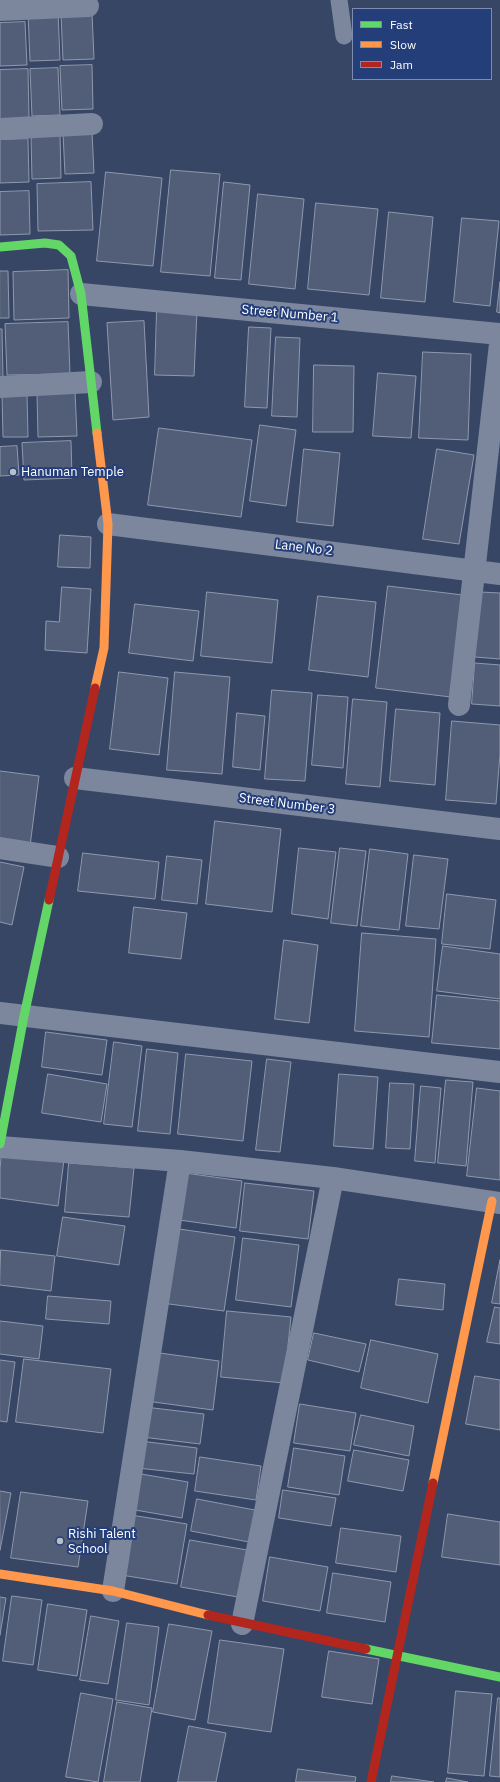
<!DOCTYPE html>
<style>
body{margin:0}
#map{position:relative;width:500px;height:1782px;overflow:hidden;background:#384666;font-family:"IBM Plex Sans",sans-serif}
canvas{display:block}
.legend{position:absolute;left:352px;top:8px;width:140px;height:72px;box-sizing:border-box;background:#243e7a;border:1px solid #7c8baf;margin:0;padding:5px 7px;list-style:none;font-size:12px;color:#fff}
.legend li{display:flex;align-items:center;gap:8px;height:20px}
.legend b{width:20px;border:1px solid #7c8baf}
</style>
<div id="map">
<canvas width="500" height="1782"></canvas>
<ul class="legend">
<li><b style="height:5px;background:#63d668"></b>Fast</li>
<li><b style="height:5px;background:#ff974d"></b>Slow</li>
<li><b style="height:5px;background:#b3261e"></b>Jam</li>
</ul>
</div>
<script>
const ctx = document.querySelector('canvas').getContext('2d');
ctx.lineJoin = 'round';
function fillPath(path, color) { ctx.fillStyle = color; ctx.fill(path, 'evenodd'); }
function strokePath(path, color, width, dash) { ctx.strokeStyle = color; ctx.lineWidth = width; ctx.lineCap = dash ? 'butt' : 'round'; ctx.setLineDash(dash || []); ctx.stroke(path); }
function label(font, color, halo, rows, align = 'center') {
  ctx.font = font + ' "IBM Plex Sans",sans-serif'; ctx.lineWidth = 4; ctx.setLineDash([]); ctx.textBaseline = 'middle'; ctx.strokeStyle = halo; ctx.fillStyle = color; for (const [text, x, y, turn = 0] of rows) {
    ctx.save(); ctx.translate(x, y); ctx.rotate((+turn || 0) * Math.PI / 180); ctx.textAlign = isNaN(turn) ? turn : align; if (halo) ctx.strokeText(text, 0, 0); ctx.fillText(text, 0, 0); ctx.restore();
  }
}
const building = new Path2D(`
 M 58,11 L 60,60 L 30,61 L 28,12 Z
 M 92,13 L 94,59 L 63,60 L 61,14 Z
 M 25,22 L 27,65 L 0,66 L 0,23 Z
 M 92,65 L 93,109 L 62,110 L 60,66 Z
 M 58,68 L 60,115 L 32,116 L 30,69 Z
 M 28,69 L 29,119 L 0,120 L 0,70 Z
 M 92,132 L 94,173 L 65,174 L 63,133 Z
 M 60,135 L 61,178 L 32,179 L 31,136 Z
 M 28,139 L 29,182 L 0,183 L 0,140 Z
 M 171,170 L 220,174 L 210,276 L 161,272 Z
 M 106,172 L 162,178 L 153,266 L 97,261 Z
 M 91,182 L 93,230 L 38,231 L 37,184 Z
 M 224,182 L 250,185 L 241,280 L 215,278 Z
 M 29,191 L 30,234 L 0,235 L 0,192 Z
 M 258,194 L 304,199 L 295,289 L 249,284 Z
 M 316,203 L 378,209 L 369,295 L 308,289 Z
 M 389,212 L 433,217 L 425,302 L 381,298 Z
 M 462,218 L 499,221 L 490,306 L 454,302 Z
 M 68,270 L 69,318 L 14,320 L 13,272 Z
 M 0,271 L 8,271 L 9,318 L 0,318 Z
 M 500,282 L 500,313 L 497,312 Z
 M 157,310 L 197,311 L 194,376 L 155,375 Z
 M 144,321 L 149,417 L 113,420 L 107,323 Z
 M 68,322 L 70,374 L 7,375 L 5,324 Z
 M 249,327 L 271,328 L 267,408 L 245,407 Z
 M 0,329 L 2,329 L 3,378 L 0,378 Z
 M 276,337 L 300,338 L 297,417 L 272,416 Z
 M 423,352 L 471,354 L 468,440 L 419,438 Z
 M 314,365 L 354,366 L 353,432 L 313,432 Z
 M 378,373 L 416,376 L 411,438 L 373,436 Z
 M 75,391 L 77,436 L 38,437 L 37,393 Z
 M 27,394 L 28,437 L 3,437 L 2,395 Z
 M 260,425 L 296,430 L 286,506 L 250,501 Z
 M 159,428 L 252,440 L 241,517 L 148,505 Z
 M 71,441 L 72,478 L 24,480 L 22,443 Z
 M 17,446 L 19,475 L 0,476 L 0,447 Z
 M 304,449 L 340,453 L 333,526 L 297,522 Z
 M 437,449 L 474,455 L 459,544 L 423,539 Z
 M 60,535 L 91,537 L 90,568 L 58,567 Z
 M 388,586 L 463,595 L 451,697 L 376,688 Z
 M 62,587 L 91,589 L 87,653 L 45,650 L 46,621 L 59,622 Z
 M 207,592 L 278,600 L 272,663 L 201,656 Z
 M 480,592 L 500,593 L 500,659 L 475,657 Z
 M 318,596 L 376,602 L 368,677 L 309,670 Z
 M 135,604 L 199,611 L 193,661 L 129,653 Z
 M 475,663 L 500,665 L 500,706 L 472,704 Z
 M 119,672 L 168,678 L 159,755 L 110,749 Z
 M 175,672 L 230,677 L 222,774 L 167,770 Z
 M 272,690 L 312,693 L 305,781 L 265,779 Z
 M 318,695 L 348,697 L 343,768 L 312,765 Z
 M 353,699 L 387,702 L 380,787 L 346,784 Z
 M 396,709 L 440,713 L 435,785 L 390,781 Z
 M 237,713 L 265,716 L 260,770 L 233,767 Z
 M 452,721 L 500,725 L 500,754 L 496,804 L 446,800 Z
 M 0,771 L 39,776 L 30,846 L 0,842 Z
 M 215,821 L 281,829 L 272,912 L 206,904 Z
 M 299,848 L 336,852 L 328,919 L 292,914 Z
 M 340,848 L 366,851 L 357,926 L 331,923 Z
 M 370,849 L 408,854 L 399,930 L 361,926 Z
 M 83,853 L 159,862 L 155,899 L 78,891 Z
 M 414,855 L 448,859 L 439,929 L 406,926 Z
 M 167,856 L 202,860 L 197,904 L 162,900 Z
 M 0,862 L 24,867 L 12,925 L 0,922 Z
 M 447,894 L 496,900 L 490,949 L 442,944 Z
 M 134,907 L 187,913 L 181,959 L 129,953 Z
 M 362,933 L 436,939 L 429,1037 L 355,1031 Z
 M 284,940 L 318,945 L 309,1023 L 275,1019 Z
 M 443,946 L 500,954 L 500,999 L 437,991 Z
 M 437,995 L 500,1001 L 500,1049 L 432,1043 Z
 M 46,1032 L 107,1040 L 102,1075 L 42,1067 Z
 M 114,1042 L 142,1046 L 132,1127 L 104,1124 Z
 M 147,1049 L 178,1053 L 170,1134 L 138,1131 Z
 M 186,1054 L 252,1061 L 243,1141 L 178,1134 Z
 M 267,1059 L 291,1062 L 280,1152 L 256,1150 Z
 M 48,1074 L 107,1084 L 101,1122 L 42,1113 Z
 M 339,1074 L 378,1077 L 373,1149 L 334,1146 Z
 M 446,1080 L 473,1082 L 466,1166 L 438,1163 Z
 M 390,1083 L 414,1084 L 410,1149 L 386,1148 Z
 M 421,1086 L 441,1088 L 435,1163 L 415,1161 Z
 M 477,1088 L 500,1091 L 500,1180 L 467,1176 Z
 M 2,1151 L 64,1160 L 58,1206 L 0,1198 L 0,1169 Z
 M 69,1163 L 134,1168 L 129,1217 L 65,1212 Z
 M 185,1173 L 242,1181 L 236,1228 L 179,1220 Z
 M 245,1183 L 314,1191 L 308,1239 L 240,1231 Z
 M 63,1217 L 125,1226 L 119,1265 L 57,1256 Z
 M 172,1228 L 235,1237 L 224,1311 L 161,1303 Z
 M 243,1238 L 299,1245 L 291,1307 L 236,1300 Z
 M 1,1250 L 55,1256 L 51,1291 L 0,1285 Z
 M 500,1260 L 500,1304 L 492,1303 Z
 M 399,1279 L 445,1284 L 443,1310 L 396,1305 Z
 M 48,1296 L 111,1301 L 109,1324 L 46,1319 Z
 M 495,1307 L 500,1308 L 500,1344 L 487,1342 Z
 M 227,1311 L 291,1317 L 284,1383 L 221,1377 Z
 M 0,1321 L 43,1326 L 39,1359 L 0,1354 Z
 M 314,1333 L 366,1344 L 359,1372 L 308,1360 Z
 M 371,1340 L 438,1354 L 428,1403 L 361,1388 Z
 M 152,1352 L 219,1361 L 213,1410 L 146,1401 Z
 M 24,1359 L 111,1369 L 103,1433 L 16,1422 Z
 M 0,1360 L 15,1362 L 7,1422 L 0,1421 Z
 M 475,1376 L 500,1380 L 500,1430 L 466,1424 Z
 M 300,1404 L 356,1413 L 350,1451 L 294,1443 Z
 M 145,1407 L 204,1414 L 200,1444 L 142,1437 Z
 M 361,1415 L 414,1426 L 409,1456 L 354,1445 Z
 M 140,1441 L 197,1448 L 194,1474 L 137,1468 Z
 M 294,1448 L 345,1456 L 339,1495 L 288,1487 Z
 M 354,1450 L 409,1460 L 403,1491 L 348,1481 Z
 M 200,1457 L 261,1466 L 256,1500 L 195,1491 Z
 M 141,1474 L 188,1482 L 182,1518 L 135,1510 Z
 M 283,1490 L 336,1498 L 331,1526 L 279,1518 Z
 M 0,1491 L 11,1493 L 0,1550 Z
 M 21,1492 L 88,1501 L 78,1567 L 11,1558 Z
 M 197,1499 L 260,1511 L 254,1543 L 191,1531 Z
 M 448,1514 L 500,1522 L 500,1565 L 442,1557 Z
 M 131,1515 L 187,1524 L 177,1584 L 121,1575 Z
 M 341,1528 L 401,1536 L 396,1572 L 336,1563 Z
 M 190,1540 L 247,1550 L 238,1597 L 181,1587 Z
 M 270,1557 L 328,1567 L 320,1611 L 263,1601 Z
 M 333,1573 L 391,1582 L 385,1622 L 327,1613 Z
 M 12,1596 L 42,1600 L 33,1665 L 3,1661 Z
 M 0,1597 L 6,1598 L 0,1635 Z
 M 48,1604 L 87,1610 L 77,1676 L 38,1670 Z
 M 91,1616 L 119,1621 L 108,1684 L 80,1680 Z
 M 127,1623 L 159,1627 L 149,1705 L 116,1700 Z
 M 169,1624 L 212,1631 L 195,1720 L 153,1712 Z
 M 220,1640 L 284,1649 L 271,1732 L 208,1723 Z
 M 329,1651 L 379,1659 L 372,1704 L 322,1697 Z
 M 456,1691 L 492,1694 L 484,1776 L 448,1773 Z
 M 81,1693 L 113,1699 L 98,1782 L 66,1777 Z
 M 498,1698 L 500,1698 L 500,1777 L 490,1776 Z
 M 117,1702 L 152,1708 L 140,1782 L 104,1782 Z
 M 189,1726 L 226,1733 L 216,1782 L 178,1782 Z
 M 298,1769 L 356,1777 L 355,1782 L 296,1782 Z
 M 392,1776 L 434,1782 L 391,1782 Z
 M 447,1778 L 468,1782 L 446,1782 Z`);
fillPath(building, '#525e78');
strokePath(building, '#8f98ac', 1);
strokePath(new Path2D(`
 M 339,0 L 344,36`), '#7c879d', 17);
strokePath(new Path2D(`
 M 0,10 L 88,6
 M 0,129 L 92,124
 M 81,294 L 500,334
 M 0,387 L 91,382
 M 108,524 L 500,574
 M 459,705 L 500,344
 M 75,778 L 500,829
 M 0,848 L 58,857
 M 0,1013 L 500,1072
 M 0,1147 L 180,1161 L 333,1178 L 500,1203
 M 113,1591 L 180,1161
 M 242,1624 L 333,1178`), '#7c879d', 22);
strokePath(new Path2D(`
 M 0,247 L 45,243 L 59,245 L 71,256 L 81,294 L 97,433
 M 0,1144 L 24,1016 L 49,900
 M 366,1649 L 500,1677`), '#63d668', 9);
strokePath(new Path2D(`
 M 95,688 L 104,648 L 108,524 L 97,433
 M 433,1483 L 492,1201
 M 0,1574 L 113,1591 L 208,1615`), '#ff974d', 9);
strokePath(new Path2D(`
 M 49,900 L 95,688
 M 208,1615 L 366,1649
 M 371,1782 L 433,1483`), '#b3261e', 9);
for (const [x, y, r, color] of [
 [13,472,4,"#b9bec9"],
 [60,1541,4,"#b9bec9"]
]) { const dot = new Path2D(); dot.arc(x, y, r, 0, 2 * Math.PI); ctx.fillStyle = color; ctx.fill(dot); strokePath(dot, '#243e7a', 1.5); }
label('13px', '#fff', '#243e7a', [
 ["Street Number 1",290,314,5],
 ["Lane No 2",304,548,7],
 ["Street Number 3",287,804,7]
]);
label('13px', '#fff', '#243e7a', [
 ["Hanuman Temple",21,472],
 ["Rishi Talent",68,1534],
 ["School",68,1549]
], 'left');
</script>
